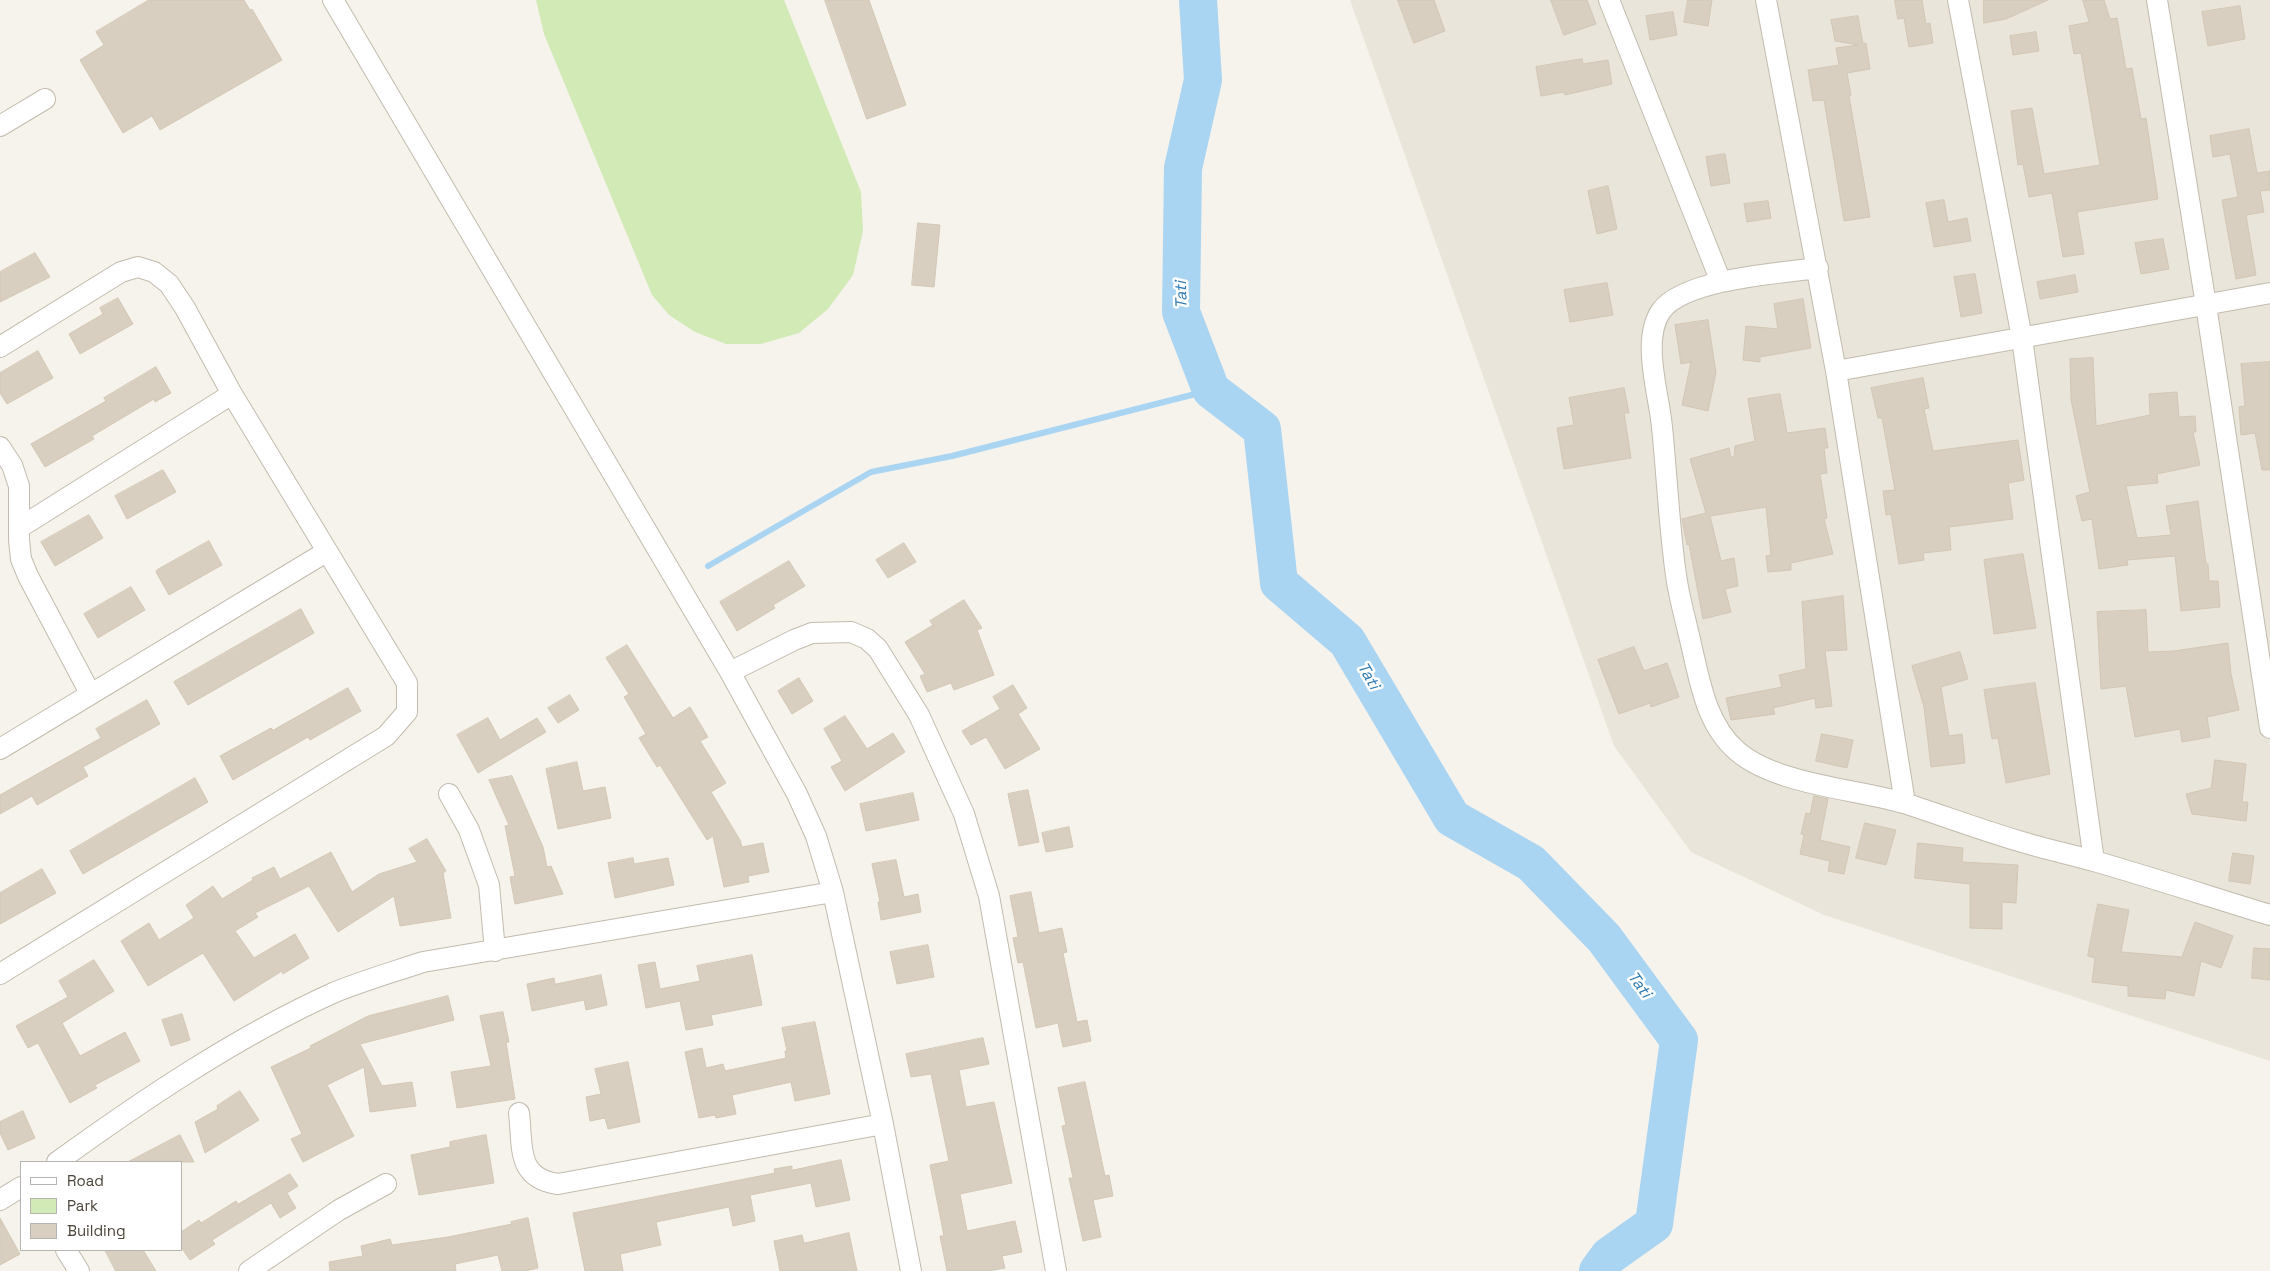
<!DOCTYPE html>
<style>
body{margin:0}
#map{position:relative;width:2270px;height:1271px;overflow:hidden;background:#f6f3ec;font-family:"Space Grotesk",sans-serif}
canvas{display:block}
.legend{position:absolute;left:20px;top:1161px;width:162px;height:90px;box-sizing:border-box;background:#fff;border:1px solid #b7b4b0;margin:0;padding:6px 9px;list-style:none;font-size:15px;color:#4b4439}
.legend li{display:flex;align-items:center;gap:10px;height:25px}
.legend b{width:25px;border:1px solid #b7b4b0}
</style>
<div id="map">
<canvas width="2270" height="1271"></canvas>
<ul class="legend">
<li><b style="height:6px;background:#fff"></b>Road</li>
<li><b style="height:14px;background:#d2eab5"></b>Park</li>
<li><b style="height:14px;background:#d8cfc1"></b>Building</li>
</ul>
</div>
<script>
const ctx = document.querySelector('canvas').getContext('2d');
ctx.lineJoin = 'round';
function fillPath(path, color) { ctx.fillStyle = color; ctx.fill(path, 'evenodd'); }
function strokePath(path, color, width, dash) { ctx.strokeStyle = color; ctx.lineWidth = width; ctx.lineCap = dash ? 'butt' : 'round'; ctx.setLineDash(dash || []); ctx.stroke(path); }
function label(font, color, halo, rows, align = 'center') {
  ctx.font = font + ' "Space Grotesk",sans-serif'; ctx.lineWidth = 5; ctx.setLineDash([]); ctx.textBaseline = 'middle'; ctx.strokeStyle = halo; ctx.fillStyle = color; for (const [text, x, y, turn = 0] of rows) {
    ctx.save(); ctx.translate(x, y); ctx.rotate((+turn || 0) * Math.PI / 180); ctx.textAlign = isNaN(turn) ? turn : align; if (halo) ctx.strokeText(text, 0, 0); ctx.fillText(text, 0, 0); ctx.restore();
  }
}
fillPath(new Path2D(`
 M 1350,0 L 2270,0 L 2270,1061 L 1824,915 L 1691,852 L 1614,746 Z`), '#eae5da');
fillPath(new Path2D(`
 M 536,0 L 784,0 L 861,192 L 863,231 L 853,275 L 828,309 L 799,333 L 761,344 L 726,344 L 695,332 L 669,315 L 652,295 L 544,34 Z`), '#d2eab5');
strokePath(new Path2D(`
 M 708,566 L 871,472 L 952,456 L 1211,390`), '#a9d4f2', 6);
strokePath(new Path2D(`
 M 1198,0 L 1203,80 L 1183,168 L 1181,312 L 1211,390 L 1262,429 L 1279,583 L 1347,641 L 1452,818 L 1531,863 L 1604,938 L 1679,1040 L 1654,1224 L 1609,1256 L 1598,1271`), '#a9d4f2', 38);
const building = new Path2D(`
 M 149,0 L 244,0 L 250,10 L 252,9 L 282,60 L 160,130 L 152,116 L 123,133 L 80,60 L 104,45 L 96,32 Z
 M 825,0 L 869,0 L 906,105 L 867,119 Z
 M 1398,0 L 1434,0 L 1445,31 L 1414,43 Z
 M 1551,0 L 1587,0 L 1596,24 L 1564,35 Z
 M 1688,0 L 1712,0 L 1708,26 L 1684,22 Z
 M 1895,0 L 1922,0 L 1926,24 L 1930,23 L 1933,43 L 1909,47 L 1904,18 L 1898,19 Z
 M 1984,0 L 2048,0 L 2006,19 L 1984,23 Z
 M 2083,0 L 2104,0 L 2110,19 L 2117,18 L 2126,69 L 2132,68 L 2141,119 L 2146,118 L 2158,199 L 2077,212 L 2084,254 L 2063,257 L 2052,193 L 2029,197 L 2023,164 L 2018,165 L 2011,111 L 2032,108 L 2044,174 L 2100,165 L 2081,53 L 2074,54 L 2069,26 L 2089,22 Z
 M 2240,6 L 2245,39 L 2208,46 L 2202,12 Z
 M 1673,12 L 1677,35 L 1650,40 L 1646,16 Z
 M 1858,16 L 1863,44 L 1866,43 L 1870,69 L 1847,73 L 1851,95 L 1849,96 L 1870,217 L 1844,221 L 1824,100 L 1813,101 L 1808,70 L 1839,65 L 1836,48 L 1858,45 L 1835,41 L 1831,20 Z
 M 2036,32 L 2039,51 L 2013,55 L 2010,36 Z
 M 1582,59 L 1583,64 L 1608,60 L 1612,84 L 1565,95 L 1564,92 L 1541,96 L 1536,67 Z
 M 2249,129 L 2257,173 L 2270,171 L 2270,190 L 2260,191 L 2264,212 L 2246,215 L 2256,275 L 2236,279 L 2222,200 L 2238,197 L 2230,154 L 2213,157 L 2210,136 Z
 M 1725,154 L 1730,183 L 1711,186 L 1706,157 Z
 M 1608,186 L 1617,229 L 1597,234 L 1588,191 Z
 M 1944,200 L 1948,222 L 1967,218 L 1971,241 L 1934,247 L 1926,203 Z
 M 1768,201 L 1771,218 L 1747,222 L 1744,204 Z
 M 918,223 L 940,225 L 934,287 L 912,285 Z
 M 2163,239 L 2169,269 L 2141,274 L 2135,243 Z
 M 35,253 L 50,277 L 0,302 L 0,272 Z
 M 1975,274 L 1982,313 L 1961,317 L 1954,277 Z
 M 2075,275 L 2078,292 L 2040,299 L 2037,282 Z
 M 1607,283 L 1613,315 L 1570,322 L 1564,290 Z
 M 118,298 L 133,324 L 80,354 L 69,334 L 103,314 L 100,308 Z
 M 1803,299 L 1811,348 L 1760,357 L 1760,362 L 1743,360 L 1746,326 L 1778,329 L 1774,304 Z
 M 1708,320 L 1716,373 L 1708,411 L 1682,405 L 1691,362 L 1681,364 L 1675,325 Z
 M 38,351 L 53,378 L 7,404 L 0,393 L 0,373 Z
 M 2093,358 L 2096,426 L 2150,415 L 2149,394 L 2177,392 L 2179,417 L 2195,416 L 2196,432 L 2193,432 L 2200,465 L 2157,474 L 2158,483 L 2126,486 L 2137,538 L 2171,535 L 2166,506 L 2198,501 L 2206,564 L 2208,564 L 2209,581 L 2218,581 L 2220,607 L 2181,611 L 2175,556 L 2127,560 L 2128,565 L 2099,569 L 2092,519 L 2082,521 L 2076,496 L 2090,492 L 2071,400 L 2070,359 Z
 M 2270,362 L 2270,470 L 2262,470 L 2255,433 L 2241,435 L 2239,407 L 2245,406 L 2241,364 Z
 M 156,367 L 171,393 L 155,402 L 154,399 L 92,436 L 94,439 L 45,467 L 31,444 L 106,401 L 104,398 Z
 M 1923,378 L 1929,408 L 1924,409 L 1933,451 L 2018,440 L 2024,480 L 2008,483 L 2013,519 L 1949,527 L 1951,550 L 1923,553 L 1924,560 L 1899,564 L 1891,514 L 1886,515 L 1883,491 L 1895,490 L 1882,418 L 1878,418 L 1871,388 Z
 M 1624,388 L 1629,413 L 1624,413 L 1631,458 L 1564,469 L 1557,428 L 1574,425 L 1569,398 Z
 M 1780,394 L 1787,433 L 1825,428 L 1828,448 L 1824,448 L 1827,473 L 1820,474 L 1827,518 L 1824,519 L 1833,554 L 1791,563 L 1791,570 L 1768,572 L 1766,556 L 1771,555 L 1766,507 L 1710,516 L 1721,561 L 1734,558 L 1738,586 L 1725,589 L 1731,612 L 1703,619 L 1689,544 L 1687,545 L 1682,519 L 1706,513 L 1690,459 L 1729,448 L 1731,457 L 1734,457 L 1735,446 L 1755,441 L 1748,399 Z
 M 163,470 L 176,492 L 127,519 L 115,496 Z
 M 89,515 L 103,538 L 55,566 L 41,542 Z
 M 209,541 L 222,565 L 169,595 L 156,572 L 157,570 Z
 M 904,543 L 916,562 L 888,578 L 876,560 Z
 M 2023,554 L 2036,628 L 1994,634 L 1984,560 Z
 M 789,561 L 805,586 L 773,605 L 775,608 L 737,631 L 720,602 Z
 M 131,587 L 145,610 L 98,638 L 84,614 Z
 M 1843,596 L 1847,650 L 1825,651 L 1832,706 L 1816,708 L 1815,698 L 1773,708 L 1775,714 L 1731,720 L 1726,698 L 1782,687 L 1779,675 L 1806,669 L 1802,602 Z
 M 964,600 L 982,628 L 977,630 L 994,675 L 954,690 L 951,683 L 927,692 L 920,676 L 925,674 L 905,642 L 933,625 L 930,621 Z
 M 301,609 L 314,633 L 188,705 L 174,682 Z
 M 2146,610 L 2148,652 L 2174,651 L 2228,643 L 2231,674 L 2239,710 L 2207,717 L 2210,737 L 2182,742 L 2180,729 L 2135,737 L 2126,686 L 2101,689 L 2097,612 Z
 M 627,645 L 673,718 L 690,707 L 708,737 L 700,741 L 726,783 L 711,792 L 740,840 L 742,847 L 763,843 L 769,872 L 748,876 L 749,882 L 724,887 L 713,836 L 707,840 L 660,765 L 657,767 L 639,738 L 646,734 L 624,697 L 629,694 L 606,658 Z
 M 1634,647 L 1644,671 L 1667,663 L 1679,697 L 1651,707 L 1650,703 L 1619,714 L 1598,660 Z
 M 1960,652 L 1968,679 L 1941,687 L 1949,736 L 1962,734 L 1965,763 L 1931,767 L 1924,707 L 1912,666 Z
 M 799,678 L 813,701 L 792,714 L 778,691 Z
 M 2035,683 L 2050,774 L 2006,783 L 1998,738 L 1992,739 L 1984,690 Z
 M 1013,685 L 1027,708 L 1018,714 L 1040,749 L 1005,769 L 986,737 L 971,745 L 962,731 L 1000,709 L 993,697 Z
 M 348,688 L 361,711 L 310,740 L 308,737 L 233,780 L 220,756 L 271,728 L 273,730 Z
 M 570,695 L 579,710 L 558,723 L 548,708 Z
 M 147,700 L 160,724 L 83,767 L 88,776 L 37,805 L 32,796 L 0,814 L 0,795 L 101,738 L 96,729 Z
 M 845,716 L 867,749 L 893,733 L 905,752 L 845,791 L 831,767 L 842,761 L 824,729 Z
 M 488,718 L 500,740 L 537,718 L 546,732 L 478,773 L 457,735 Z
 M 1822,734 L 1853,740 L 1847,768 L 1816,761 Z
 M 2215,760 L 2246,764 L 2242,802 L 2248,802 L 2246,821 L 2192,814 L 2186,794 L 2211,788 Z
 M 577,762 L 583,791 L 605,787 L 611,818 L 558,829 L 546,769 Z
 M 512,776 L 543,847 L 547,867 L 551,866 L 563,894 L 515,904 L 510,877 L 515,876 L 505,826 L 509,825 L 489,780 Z
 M 195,778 L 208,802 L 83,874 L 70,851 Z
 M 1028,790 L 1039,842 L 1019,846 L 1008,794 Z
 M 913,793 L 919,820 L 866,831 L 860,804 Z
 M 1814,796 L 1828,799 L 1820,840 L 1850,847 L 1844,874 L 1828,871 L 1830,861 L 1800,854 L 1804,835 L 1801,834 L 1806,813 L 1810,814 Z
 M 1865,823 L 1896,830 L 1886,865 L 1856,858 Z
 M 1069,827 L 1073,847 L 1046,852 L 1042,833 Z
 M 427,839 L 446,871 L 443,873 L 451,918 L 400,926 L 394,896 L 338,932 L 309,886 L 255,913 L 258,917 L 235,931 L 254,958 L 295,934 L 309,958 L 283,974 L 282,971 L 234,1001 L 203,953 L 148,986 L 121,941 L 149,923 L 159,940 L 194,918 L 186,905 L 213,886 L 222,899 L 253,880 L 252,878 L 274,867 L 280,879 L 331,852 L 352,892 L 379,874 L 417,862 L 409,849 Z
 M 1918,843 L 1963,848 L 1962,862 L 2018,865 L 2016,903 L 2002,902 L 2002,929 L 1970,928 L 1970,884 L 1915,878 Z
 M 2233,853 L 2254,856 L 2250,884 L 2229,881 Z
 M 633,858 L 634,864 L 668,858 L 674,885 L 615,898 L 608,863 Z
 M 896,860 L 904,897 L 918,894 L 921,912 L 881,920 L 878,902 L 880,902 L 872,864 Z
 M 42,869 L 56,893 L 0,924 L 0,893 Z
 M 1031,892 L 1039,933 L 1062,928 L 1067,952 L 1063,953 L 1077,1022 L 1087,1020 L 1091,1041 L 1063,1047 L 1058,1023 L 1036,1028 L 1023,962 L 1018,963 L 1013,938 L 1018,937 L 1010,896 Z
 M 2098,904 L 2129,910 L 2121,952 L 2182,957 L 2195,922 L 2233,936 L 2221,968 L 2201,961 L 2194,996 L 2166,990 L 2165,999 L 2128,996 L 2128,986 L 2092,982 L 2095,958 L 2088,956 Z
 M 928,945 L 934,977 L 897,984 L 890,952 Z
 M 2254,948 L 2270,949 L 2270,980 L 2252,978 Z
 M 752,955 L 762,1005 L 711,1015 L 713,1025 L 686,1030 L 680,1001 L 646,1008 L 638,965 L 655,962 L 660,989 L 700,981 L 697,966 Z
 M 94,960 L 114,991 L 62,1023 L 80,1056 L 125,1032 L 140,1061 L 95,1085 L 97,1088 L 70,1103 L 38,1043 L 28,1048 L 16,1026 L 68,997 L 59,981 Z
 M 601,975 L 607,1005 L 586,1010 L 584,1000 L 532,1011 L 527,984 L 554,978 L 555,984 Z
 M 448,996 L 454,1020 L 360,1044 L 382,1086 L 412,1082 L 416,1106 L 370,1112 L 364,1067 L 327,1085 L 354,1136 L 303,1162 L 291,1139 L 302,1134 L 271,1067 L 311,1048 L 310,1046 L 368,1016 Z
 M 503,1012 L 509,1042 L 506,1042 L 515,1099 L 457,1108 L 451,1072 L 491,1066 L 480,1016 Z
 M 182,1014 L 190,1040 L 171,1046 L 162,1020 Z
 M 815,1022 L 830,1094 L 795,1101 L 791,1082 L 732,1095 L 736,1114 L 716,1118 L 715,1115 L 699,1118 L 685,1052 L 702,1048 L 706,1068 L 723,1064 L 725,1071 L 786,1058 L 785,1051 L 787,1051 L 782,1028 Z
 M 983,1038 L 989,1064 L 959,1070 L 966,1107 L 994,1102 L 1012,1183 L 960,1194 L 967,1231 L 1015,1221 L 1022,1252 L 1002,1256 L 1005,1268 L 988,1271 L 947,1271 L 940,1236 L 944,1236 L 930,1165 L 949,1161 L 931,1074 L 911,1077 L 906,1054 Z
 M 628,1062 L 640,1122 L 608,1129 L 605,1118 L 590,1121 L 586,1097 L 601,1094 L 595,1069 Z
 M 1085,1082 L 1105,1176 L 1109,1175 L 1113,1196 L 1093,1200 L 1101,1237 L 1083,1241 L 1069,1178 L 1073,1178 L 1062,1126 L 1066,1125 L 1058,1088 Z
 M 240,1091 L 259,1120 L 205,1153 L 195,1122 L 218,1109 L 217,1106 Z
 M 23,1111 L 35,1138 L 8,1150 L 0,1133 L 0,1122 Z
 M 180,1135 L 194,1162 L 128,1162 Z
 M 486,1135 L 494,1183 L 419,1195 L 411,1155 L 450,1147 L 450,1142 Z
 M 841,1160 L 850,1200 L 816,1207 L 811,1183 L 750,1195 L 755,1221 L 733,1226 L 729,1207 L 656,1222 L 661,1245 L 620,1254 L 623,1271 L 585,1271 L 573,1213 L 775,1173 L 774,1169 L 792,1166 L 792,1170 Z
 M 290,1174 L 298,1186 L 287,1193 L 296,1208 L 280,1218 L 271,1203 L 212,1240 L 215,1244 L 190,1260 L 181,1247 L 181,1232 L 199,1220 L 201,1223 L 236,1201 L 238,1204 Z
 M 0,1218 L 20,1254 L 0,1265 Z
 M 528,1218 L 538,1268 L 525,1271 L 502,1271 L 498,1255 L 455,1264 L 456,1271 L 330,1271 L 329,1262 L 363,1256 L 361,1246 L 390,1239 L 392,1245 L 448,1237 L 512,1224 L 511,1222 Z
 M 849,1233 L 857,1271 L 780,1271 L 774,1241 L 802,1235 L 804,1243 Z
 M 105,1250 L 143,1250 L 156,1271 L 116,1271 Z`);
fillPath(building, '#d8cfc1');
strokePath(building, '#d3c7b4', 1);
const street = new Path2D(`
 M 333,0 L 730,672 L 797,794 L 816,836 L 833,892 L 883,1124 L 911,1271
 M 1609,0 L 1721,282
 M 1766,0 L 1836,371 L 1905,803
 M 1958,0 L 2022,338 L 2094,861
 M 2157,0 L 2206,305 L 2270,728
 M 0,126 L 45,99
 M 1818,268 C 1780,273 1684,279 1661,311 C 1641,340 1659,394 1662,427 C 1667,476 1669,526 1676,575 C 1679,598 1686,621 1691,644 C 1700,682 1706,724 1737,751 C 1776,785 1858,789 1907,804 C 1944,816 1981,830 2019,841 C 2044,849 2069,854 2094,861 C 2153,878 2211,897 2270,915
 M 0,347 L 121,272 L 138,267 L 154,272 L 169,284 L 185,308 L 232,394 L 407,683 L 407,712 L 386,736 L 0,974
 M 1836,371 L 2270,293
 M 0,447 L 12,465 L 19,486 L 19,540 L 21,559 L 28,576 L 90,693
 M 19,528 L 232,394
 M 730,672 L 794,640 L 812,633 L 851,632 L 867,639 L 878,649 L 919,715 L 964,814 L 989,896 L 1056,1271
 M 0,749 L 326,552
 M 449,794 L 469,830 L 489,885 L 495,951
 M 519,1113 C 523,1147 516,1178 558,1184 L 883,1124
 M 57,1162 C 143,1100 236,1037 333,993 C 362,981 393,972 423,962 L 833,892
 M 0,1200 L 21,1187
 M 66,1250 L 79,1271
 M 249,1271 L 339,1210 L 386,1184`);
strokePath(street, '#c2bbae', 22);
strokePath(street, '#fff', 20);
label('italic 16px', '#2e7ab2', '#fff', [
 ["Tati",1182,295,-92],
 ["Tati",1368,676,60],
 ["Tati",1639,985,54]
]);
</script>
